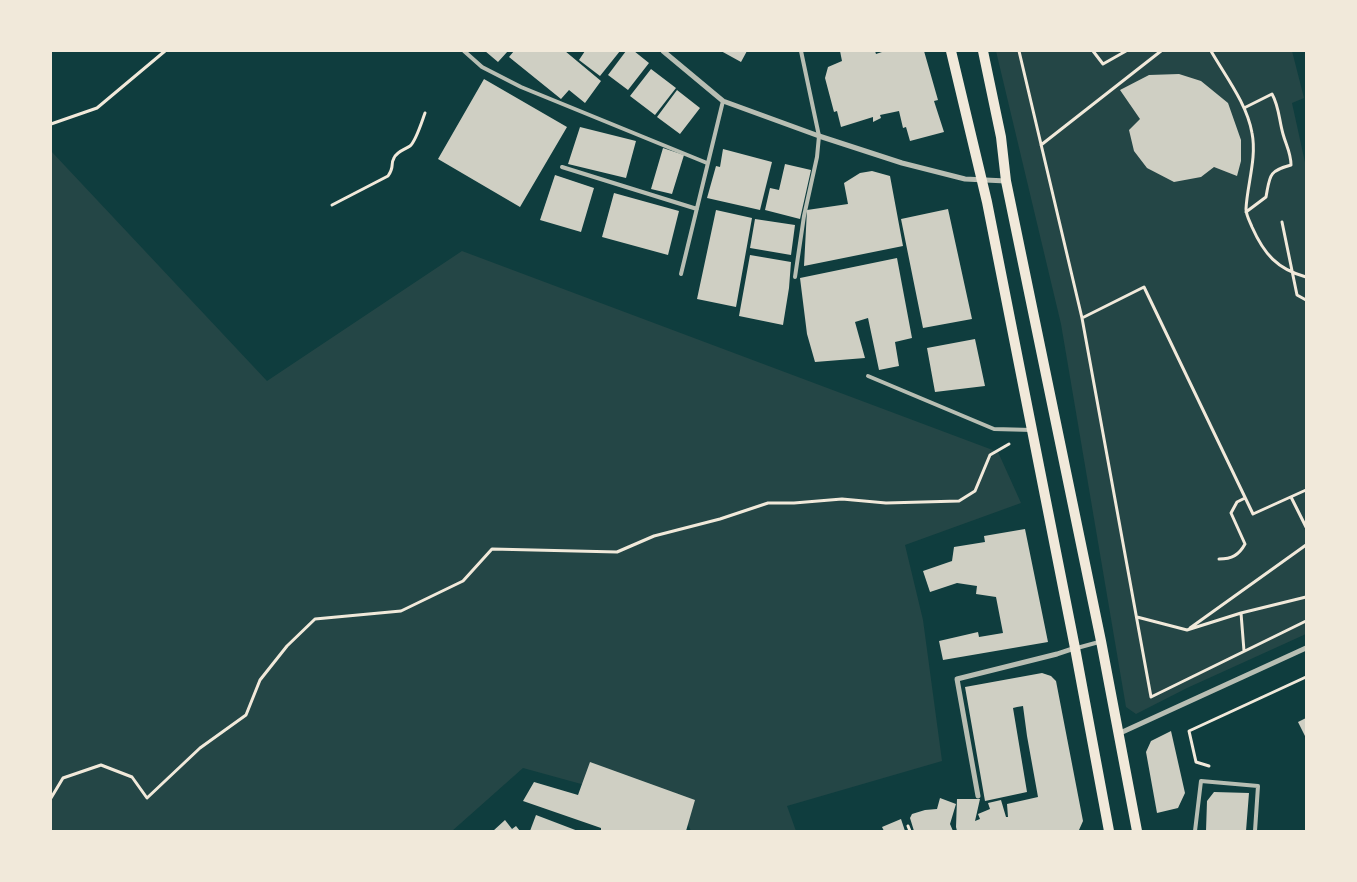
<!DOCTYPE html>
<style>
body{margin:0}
#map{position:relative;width:1357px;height:882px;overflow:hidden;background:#0f3d3e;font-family:"Source Sans 3",sans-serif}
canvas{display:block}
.frame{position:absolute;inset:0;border:52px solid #f1e9da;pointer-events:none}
</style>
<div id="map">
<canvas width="1357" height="882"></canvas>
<div class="frame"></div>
</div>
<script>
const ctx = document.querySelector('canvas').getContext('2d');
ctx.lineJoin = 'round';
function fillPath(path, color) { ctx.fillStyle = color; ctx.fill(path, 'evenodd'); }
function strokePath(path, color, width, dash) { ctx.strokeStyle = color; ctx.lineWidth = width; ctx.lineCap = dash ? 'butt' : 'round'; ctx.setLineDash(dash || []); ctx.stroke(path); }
fillPath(new Path2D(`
 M 996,51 L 1292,51 L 1304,98 L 1292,103 L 1306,167 L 1306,634 L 1187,688 L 1136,714 L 1126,707 L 1061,324 Z
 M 51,151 L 267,381 L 462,251 L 998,452 L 1021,503 L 905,545 L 923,620 L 942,761 L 787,806 L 796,831 L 691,831 L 683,812 L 523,768 L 452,831 L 51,831 Z`), '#244646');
fillPath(new Path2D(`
 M 485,51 L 508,51 L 498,62 Z
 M 514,51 L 565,51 L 601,81 L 585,103 L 569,90 L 561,99 L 509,57 Z
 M 585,51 L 620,51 L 600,76 L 579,60 Z
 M 626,51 L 634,51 L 649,63 L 628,90 L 608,75 Z
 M 721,51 L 747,51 L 741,62 Z
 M 840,51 L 875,51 L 876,54 L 885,51 L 924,51 L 938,100 L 934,101 L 944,132 L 910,141 L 906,127 L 903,128 L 899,111 L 880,115 L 881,118 L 873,122 L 873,117 L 841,127 L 837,111 L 834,112 L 825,78 L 828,67 L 842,61 Z
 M 651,69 L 676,88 L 655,115 L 630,96 Z
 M 1179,74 L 1201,81 L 1228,103 L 1241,140 L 1241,161 L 1237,176 L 1214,167 L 1201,177 L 1174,182 L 1147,168 L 1134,151 L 1129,130 L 1140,119 L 1120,90 L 1149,75 Z
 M 484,79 L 567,127 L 520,207 L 438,159 Z
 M 677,90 L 700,108 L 680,134 L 657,117 Z
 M 580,127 L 636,141 L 626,178 L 568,164 Z
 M 663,148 L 684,155 L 672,194 L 651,189 Z
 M 723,149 L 772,162 L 760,210 L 707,198 L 716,166 L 720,167 Z
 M 785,164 L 811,170 L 800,219 L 765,210 L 770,188 L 779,190 Z
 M 872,171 L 890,176 L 903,246 L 804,266 L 807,210 L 848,204 L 844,183 L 860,173 Z
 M 555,175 L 594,188 L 581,232 L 540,220 Z
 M 614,193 L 679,211 L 668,255 L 602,237 Z
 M 948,209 L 972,319 L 923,328 L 901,219 Z
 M 716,210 L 752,218 L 736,307 L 697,299 Z
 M 755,219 L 795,225 L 791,255 L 750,248 Z
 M 750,255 L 791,262 L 789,288 L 783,325 L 739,316 Z
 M 897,258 L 912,338 L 895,342 L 899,366 L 879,370 L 868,318 L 855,322 L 865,358 L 815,362 L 807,334 L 800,278 Z
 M 975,339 L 985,386 L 935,392 L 927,348 Z
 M 1025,529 L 1048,642 L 943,660 L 939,641 L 978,632 L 979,637 L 1003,633 L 996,597 L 976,594 L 977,586 L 957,583 L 930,592 L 923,571 L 952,561 L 954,547 L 985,542 L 984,536 Z
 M 1042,673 L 1051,676 L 1056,681 L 1083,821 L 1079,830 L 957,831 L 956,827 L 957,799 L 980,799 L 975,821 L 980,819 L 978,814 L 990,809 L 988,803 L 1001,800 L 1006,817 L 1008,817 L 1007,804 L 1038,797 L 1027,736 L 1023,706 L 1017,707 L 1013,708 L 1027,792 L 985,801 L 965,687 Z
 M 1306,718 L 1306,738 L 1298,722 Z
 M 1171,731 L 1185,793 L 1178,808 L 1157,813 L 1146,752 L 1151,741 Z
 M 590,762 L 695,800 L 686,831 L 601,831 L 601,828 L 523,801 L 534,782 L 578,795 Z
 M 1214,792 L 1249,793 L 1246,831 L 1206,831 L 1207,801 Z
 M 940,798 L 956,804 L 950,824 L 953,831 L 914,831 L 910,818 L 912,814 L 925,810 L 937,809 Z
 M 536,815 L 578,831 L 530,831 Z
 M 901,819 L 905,831 L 884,831 L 882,827 Z
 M 505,820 L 512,829 L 516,826 L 520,831 L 493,831 Z`), '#cfcfc3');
strokePath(new Path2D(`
 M 1019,51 L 1082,318 L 1144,287 L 1253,514 L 1306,490
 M 1093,51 L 1103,64 L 1126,51
 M 1211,51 C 1226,77 1247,104 1252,133 C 1257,158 1247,185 1246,209 C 1246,215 1250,222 1252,227 C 1264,254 1277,269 1306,277
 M 1244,108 L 1272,94 C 1279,106 1279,120 1283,134 C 1286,145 1291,153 1291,165 C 1268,171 1270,176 1266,197 L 1246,212
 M 51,124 L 97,108 L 165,51
 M 1041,145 L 1161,51
 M 332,205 L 388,176 C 395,166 390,165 394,158 C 397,151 404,150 410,146 C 416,141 422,121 425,113
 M 1282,222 L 1297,295 L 1306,300
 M 1082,318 L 1151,697 L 1306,621
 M 1291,497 L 1306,527
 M 1219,559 C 1232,559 1239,555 1245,544 L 1231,513 L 1237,502 L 1245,498
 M 1241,613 L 1244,651
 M 1137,617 L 1187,630 L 1241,613 L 1306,597
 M 1190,628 L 1306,545
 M 1209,766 L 1196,762 L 1189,731 L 1306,677
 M 51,798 L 63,778 L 101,765 L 132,777 L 147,798 L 200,748 L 246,715 L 260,680 L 287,646 L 315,619 L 401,611 L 463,581 L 492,549 L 617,552 L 654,536 L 720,519 L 768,503 L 794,503 L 842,499 L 886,503 L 959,501 L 975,491 L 990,455 L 1009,444
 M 908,826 L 910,831`), '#f1e9da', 3);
strokePath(new Path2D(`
 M 464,51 L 482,67 L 521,87 L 707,163
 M 562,167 L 697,209
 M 681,274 L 723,101
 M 795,277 L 804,216 L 817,157 L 819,136 L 801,51
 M 868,376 L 994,429 L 1032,430
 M 1077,648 L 1099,642
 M 1195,831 L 1201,781 L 1258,786 L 1255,831`), '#b8beb3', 4);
strokePath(new Path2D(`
 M 663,51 L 723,101 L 819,136 L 902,163 L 965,179 L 1006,181
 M 1118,734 L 1306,648
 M 978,796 L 957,679 L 1057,654 L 1075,648`), '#b8beb3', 5);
strokePath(new Path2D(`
 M 951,51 L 987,202 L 1075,648 L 1109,831
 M 983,51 L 1001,137 L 1006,181 L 1101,641 L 1137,831`), '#f1e9da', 10);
</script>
